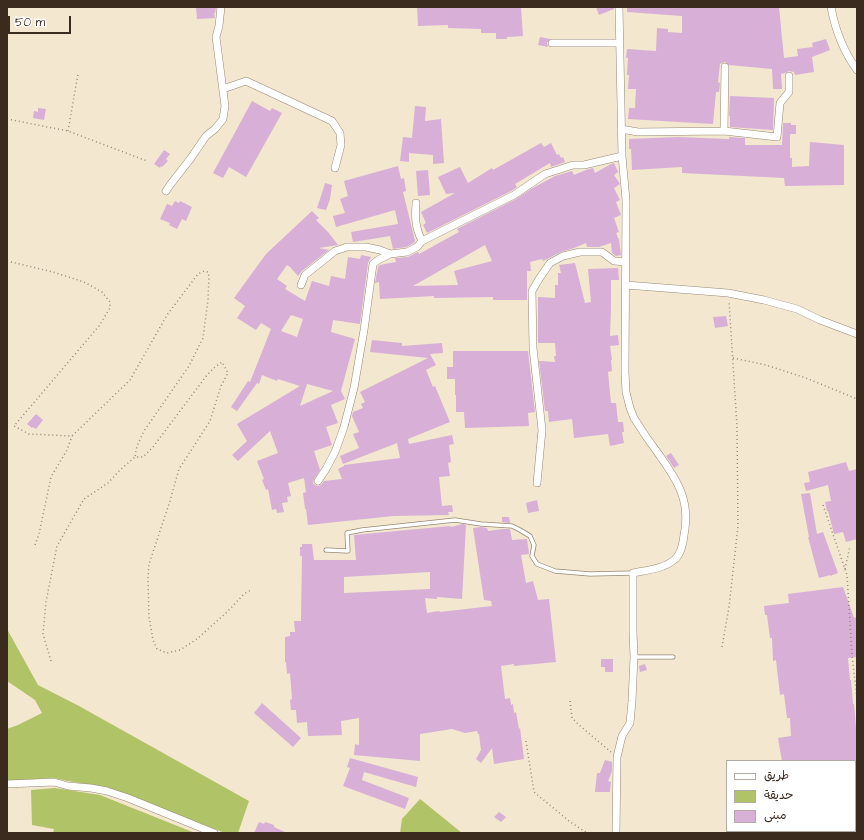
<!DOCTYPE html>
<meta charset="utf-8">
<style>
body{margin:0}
#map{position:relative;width:864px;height:840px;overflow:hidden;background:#f3e7cf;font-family:"Architects Daughter","Playpen Sans Arabic",sans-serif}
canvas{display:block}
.frame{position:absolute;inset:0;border:8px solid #3b2a1e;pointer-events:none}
.legend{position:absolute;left:726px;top:760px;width:130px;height:72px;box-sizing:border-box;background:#fff;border:1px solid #b1aaa5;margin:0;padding:5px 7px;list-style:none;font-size:12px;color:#3b2a1e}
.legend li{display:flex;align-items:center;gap:8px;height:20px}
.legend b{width:20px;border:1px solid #b1aaa5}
.scale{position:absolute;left:8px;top:16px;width:63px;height:18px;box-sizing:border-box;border:2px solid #3b2a1e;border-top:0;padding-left:5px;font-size:12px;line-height:14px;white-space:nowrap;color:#3b2a1e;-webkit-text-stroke:3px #fff;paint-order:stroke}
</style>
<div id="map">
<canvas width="864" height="840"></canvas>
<div class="frame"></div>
<ul class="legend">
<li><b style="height:5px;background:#fff"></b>طريق</li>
<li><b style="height:11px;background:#b0c366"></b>حديقة</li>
<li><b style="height:11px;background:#d7afd7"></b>مبنى</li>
</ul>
<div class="scale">50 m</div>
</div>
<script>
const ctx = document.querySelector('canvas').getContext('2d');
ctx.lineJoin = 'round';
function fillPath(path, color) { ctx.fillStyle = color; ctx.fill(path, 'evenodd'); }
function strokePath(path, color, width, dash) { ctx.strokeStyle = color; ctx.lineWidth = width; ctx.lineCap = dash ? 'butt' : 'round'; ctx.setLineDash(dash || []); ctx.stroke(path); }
fillPath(new Path2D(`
 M 7,629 L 38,685 L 79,706 L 249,801 L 238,833 L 225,833 L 110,788 L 68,781 L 54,778 L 7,781 L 7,729 L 18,725 L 42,713 L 35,700 L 7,681 Z
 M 55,788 L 100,795 L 195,833 L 53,833 L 54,829 L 32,825 L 31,790 Z
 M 420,799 L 462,833 L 400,833 L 402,819 Z`), '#b0c366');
fillPath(new Path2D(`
 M 196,7 L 216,7 L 215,13 L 214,13 L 215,18 L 197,19 Z
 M 417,7 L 521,7 L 523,36 L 507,37 L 507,39 L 496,39 L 496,33 L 481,33 L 481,29 L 448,28 L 448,25 L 418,26 Z
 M 596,7 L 614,7 L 614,9 L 599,15 Z
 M 627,7 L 779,7 L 784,58 L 798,56 L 797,49 L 813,47 L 812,43 L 826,39 L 830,50 L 812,57 L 814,72 L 795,75 L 794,72 L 789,71 L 785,73 L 781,74 L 782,89 L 773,89 L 772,69 L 729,65 L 725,62 L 720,64 L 718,82 L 720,83 L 719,92 L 716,92 L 713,124 L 628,119 L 629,108 L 635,108 L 636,89 L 628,89 L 629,75 L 627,75 L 628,58 L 626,58 L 627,49 L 656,51 L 657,28 L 668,29 L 668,32 L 682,33 L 682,16 L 627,12 Z
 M 540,37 L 550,39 L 547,43 L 548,47 L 538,45 Z
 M 730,96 L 774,98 L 773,130 L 730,127 L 730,116 L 729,116 Z
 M 252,101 L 270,111 L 272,108 L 282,113 L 246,177 L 229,167 L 223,178 L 213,173 Z
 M 415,106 L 426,107 L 425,121 L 441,119 L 444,163 L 433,164 L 433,155 L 409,153 L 409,162 L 400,161 L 403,137 L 412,138 Z
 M 38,108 L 46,109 L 44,120 L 33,118 L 34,111 L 38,112 Z
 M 783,123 L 791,123 L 791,125 L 796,125 L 796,134 L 790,134 L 790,158 L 792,158 L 792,167 L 809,166 L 810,142 L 844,145 L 844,185 L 785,186 L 784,178 L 682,173 L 682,167 L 632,170 L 631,149 L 629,149 L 629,139 L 678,137 L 729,139 L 729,137 L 745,138 L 745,145 L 782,145 Z
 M 541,143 L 544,147 L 551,143 L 557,155 L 559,154 L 561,158 L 563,157 L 565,162 L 551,167 L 550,163 L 515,184 L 517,187 L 511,191 L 427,233 L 423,225 L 426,223 L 421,212 L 455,193 L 446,194 L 438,177 L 460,167 L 468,183 L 492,168 L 493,170 Z
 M 164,150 L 170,154 L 166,159 L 168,161 L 162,167 L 161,166 L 160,168 L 154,164 Z
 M 614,163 L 618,172 L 614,175 L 620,184 L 614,188 L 620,200 L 616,202 L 621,215 L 614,218 L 619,232 L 616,233 L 619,240 L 621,255 L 616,256 L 612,253 L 611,243 L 599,247 L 587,247 L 586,243 L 574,248 L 561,252 L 543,261 L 542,259 L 530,262 L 531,271 L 527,271 L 527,300 L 493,300 L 493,297 L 434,298 L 434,296 L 380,299 L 379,282 L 375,283 L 378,267 L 380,265 L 396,262 L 395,258 L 408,257 L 418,252 L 419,254 L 459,232 L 457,229 L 516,199 L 531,189 L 555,176 L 572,171 L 574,175 L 586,170 L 593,168 L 595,173 L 611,164 ZM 485,245 L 492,261 L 454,271 L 458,285 L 413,286 Z
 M 398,166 L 401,179 L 404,178 L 406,191 L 403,192 L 415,241 L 414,243 L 406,247 L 393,249 L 390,236 L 353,242 L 351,232 L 398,224 L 395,210 L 336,227 L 333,216 L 345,213 L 340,199 L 348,196 L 344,181 Z
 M 428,170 L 430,195 L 418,196 L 416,171 Z
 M 325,183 L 332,185 L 330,199 L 326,210 L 317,208 L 323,190 Z
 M 175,201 L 179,203 L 180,201 L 192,207 L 186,221 L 182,219 L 177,229 L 169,225 L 170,223 L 160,219 L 167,204 L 172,206 Z
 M 312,211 L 319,218 L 316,220 L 328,232 L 338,245 L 319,248 L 329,250 L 302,271 L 298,276 L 289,266 L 288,266 L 287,265 L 277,279 L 287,286 L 285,289 L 305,301 L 312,281 L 329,286 L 331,276 L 345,279 L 348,257 L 360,259 L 361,255 L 371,257 L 368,263 L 360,324 L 333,320 L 331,332 L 355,339 L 341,391 L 345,399 L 331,405 L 338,423 L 326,427 L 332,445 L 314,451 L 320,470 L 314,479 L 313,483 L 315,485 L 318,486 L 321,485 L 324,481 L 342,479 L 338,469 L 344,466 L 344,465 L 400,458 L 397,443 L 343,464 L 340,456 L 359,448 L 353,434 L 359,432 L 352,416 L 353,412 L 363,408 L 361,404 L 365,402 L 360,392 L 428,358 L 370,352 L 372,340 L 402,343 L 402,346 L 442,343 L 443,353 L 430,354 L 436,365 L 426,370 L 433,387 L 435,386 L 450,422 L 408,439 L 409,444 L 452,435 L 454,444 L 449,445 L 451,462 L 448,463 L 450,476 L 439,477 L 442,506 L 452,505 L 453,512 L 448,512 L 449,515 L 393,516 L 308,525 L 306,509 L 305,509 L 303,493 L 306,492 L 304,478 L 288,483 L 291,496 L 287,497 L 288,502 L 282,503 L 284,512 L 277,513 L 276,509 L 272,510 L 268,489 L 266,490 L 262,480 L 264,479 L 257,461 L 278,453 L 270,431 L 238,461 L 232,455 L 247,441 L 237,424 L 300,386 L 278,379 L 277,381 L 262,375 L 259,384 L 257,383 L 237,411 L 231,407 L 248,381 L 250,382 L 271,329 L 261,323 L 256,330 L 237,318 L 245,306 L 234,298 L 266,254 ZM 291,315 L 303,319 L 297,337 L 281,331 ZM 307,384 L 333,391 L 300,406 Z
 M 575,263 L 585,303 L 591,302 L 588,269 L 618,268 L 619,280 L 611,280 L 611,309 L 610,336 L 618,335 L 619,345 L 610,346 L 612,360 L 611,360 L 612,371 L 608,372 L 611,403 L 616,403 L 618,422 L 623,422 L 624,432 L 622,432 L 624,443 L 610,446 L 608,434 L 574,438 L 572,419 L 549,422 L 548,411 L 545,411 L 539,361 L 555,362 L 554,356 L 556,356 L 555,343 L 538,343 L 538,297 L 555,298 L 555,285 L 558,285 L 558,273 L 561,273 L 559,265 Z
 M 726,316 L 728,326 L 715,328 L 713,317 Z
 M 453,351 L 528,351 L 535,412 L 528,413 L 529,426 L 465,428 L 464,412 L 456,412 L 456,395 L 455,395 L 455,379 L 447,379 L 447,367 L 453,367 Z
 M 36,414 L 43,420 L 36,429 L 33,427 L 32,428 L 27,424 Z
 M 671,453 L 679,465 L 674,468 L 666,456 Z
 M 846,462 L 849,471 L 857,469 L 857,539 L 846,542 L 843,532 L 834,534 L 828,511 L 827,511 L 825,502 L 831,501 L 828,485 L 806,491 L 804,483 L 810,482 L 808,472 Z
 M 810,493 L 817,534 L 823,532 L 838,573 L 830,576 L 830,575 L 819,578 L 808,537 L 809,537 L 801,494 Z
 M 537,500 L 539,511 L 528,513 L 526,503 Z
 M 502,517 L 509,517 L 510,523 L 502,522 Z
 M 463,524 L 466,525 L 462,599 L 437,597 L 437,599 L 425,598 L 427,613 L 439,611 L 440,612 L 492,606 L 491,601 L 484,600 L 473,528 L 481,527 L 487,528 L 488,531 L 503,529 L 510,529 L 512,540 L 527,539 L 529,554 L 521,555 L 526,583 L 533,581 L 538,600 L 549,599 L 556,662 L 514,666 L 514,664 L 501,666 L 505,699 L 510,698 L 511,705 L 513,704 L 514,713 L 516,712 L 519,729 L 520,728 L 521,736 L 524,759 L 494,764 L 492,748 L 481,763 L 476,759 L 481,750 L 479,734 L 478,734 L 477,731 L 465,733 L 452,729 L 420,734 L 420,761 L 354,755 L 355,744 L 359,745 L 359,718 L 341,721 L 342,735 L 308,736 L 307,722 L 297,723 L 296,710 L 291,710 L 290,700 L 292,699 L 290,673 L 287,674 L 286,662 L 285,662 L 285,637 L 290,636 L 290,632 L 295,632 L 294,621 L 301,621 L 302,556 L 300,556 L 300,547 L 302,547 L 302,544 L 312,544 L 314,560 L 356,560 L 354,535 L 450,526 L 451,527 ZM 430,572 L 430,589 L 344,593 L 344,577 Z
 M 843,587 L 854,618 L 857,617 L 857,657 L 848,658 L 850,680 L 851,680 L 853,704 L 854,704 L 856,728 L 857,728 L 857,761 L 782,761 L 778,738 L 791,736 L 790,718 L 787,718 L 784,694 L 780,695 L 776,660 L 773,661 L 772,638 L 770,638 L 767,615 L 765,615 L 764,606 L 789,603 L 788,594 Z
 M 601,659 L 613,659 L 613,672 L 605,672 L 605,667 L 601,667 Z
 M 645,664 L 647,670 L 640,672 L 639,666 Z
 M 262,703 L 301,738 L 293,747 L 254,713 Z
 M 350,758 L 418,777 L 416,787 L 364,772 L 362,780 L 409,798 L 405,809 L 343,786 L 350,768 L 347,767 Z
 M 605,760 L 612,762 L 612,771 L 608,781 L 611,782 L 610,792 L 595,792 L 597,773 L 600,773 Z
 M 499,812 L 506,817 L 501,822 L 494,817 Z
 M 259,822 L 264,824 L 265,822 L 274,825 L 274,827 L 287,833 L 254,833 Z`), '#d7afd7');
const lane = new Path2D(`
 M 326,550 L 348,551 L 347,533 L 362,530 L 455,520 L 481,524 L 512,526 L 520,530 L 530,536 L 534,545 L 532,556 L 537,564 L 555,571 L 590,574 L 633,573
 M 634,657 L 673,657`);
const street = new Path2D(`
 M 831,7 C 835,29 844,52 857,70
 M 552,43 L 619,43
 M 223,89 L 246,81 L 332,121 L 340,133 L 341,145 L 335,168
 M 621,129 L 638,132 L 724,131 L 725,67
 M 724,131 L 777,137 L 780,103 L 789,92 L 789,76
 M 166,191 L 170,185 L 191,158 L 206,136 L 215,129 L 223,119 L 225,106 L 216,37 L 219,26 L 221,7
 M 416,203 C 415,218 415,227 422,241
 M 301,285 L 305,275 L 335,251 L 347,247 L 366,247 L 380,250 L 390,254 L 407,252 L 417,247 L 422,241 L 514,195 L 545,174 L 573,165 L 584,165 L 622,156
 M 626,285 L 728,293 L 764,300 L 797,309 L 820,320 L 857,334
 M 318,481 L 326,469 L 335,452 L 344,427 L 354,388 L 364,330 L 373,264 L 378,260 L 390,254
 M 537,483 L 542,430 L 533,348 L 532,291 L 539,279 L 550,263 L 563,256 L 580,252 L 602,252 L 614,261 L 626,262
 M 7,784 L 54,782 L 68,786 L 91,788 L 107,791 L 128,798 L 214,833
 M 616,833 L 617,757 L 622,736 L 630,723 L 632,701 L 634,657 L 633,632 L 633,573 C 647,570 663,569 674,560 C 681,555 683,544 684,535 C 687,520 686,502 679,487 C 674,476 667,466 660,456 C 651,444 642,431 634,418 L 630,408 L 626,392 L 625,372 L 626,200 L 622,156 L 619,7`);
strokePath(lane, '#978876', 5);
strokePath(street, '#978876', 8);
strokePath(new Path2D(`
 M 7,119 L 68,131 L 147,161
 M 68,131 L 78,74
 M 7,261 L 53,272 L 84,282 L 102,292 L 110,302 L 110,308 L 99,326 L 14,426 L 29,434 L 72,436 L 130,380 L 167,315 L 198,274 L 204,271 L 208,272 L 209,277 L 208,300 L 203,338 L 189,366 L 144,431 L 137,446 L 135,457 L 143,457 L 153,447 L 207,375 L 215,367 L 222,362 L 228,373 L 221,386 L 210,421 L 179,469 L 170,501 L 149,564 L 148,578 L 149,617 L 153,640 L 157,649 L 167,653 L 180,650 L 197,639 L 227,612 L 244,594 L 251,590
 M 733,358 L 766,365 L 806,378 L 857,399
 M 823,505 L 847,575 L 852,655 L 857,698
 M 35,545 L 39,534 L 51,477 L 67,450 L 72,436
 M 845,569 L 850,546
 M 722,647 L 729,607 L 738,526 L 737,427 L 729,301
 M 51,661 L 43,634 L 46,602 L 57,546 L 84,499 L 108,483 L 120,470 L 135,457
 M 570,701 L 572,718 L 579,725 L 611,752
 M 526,741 L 534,792 L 569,821 L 587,833`), '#978876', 1.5, [1, 3]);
strokePath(lane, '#fff', 3.5);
strokePath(street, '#fff', 7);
</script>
